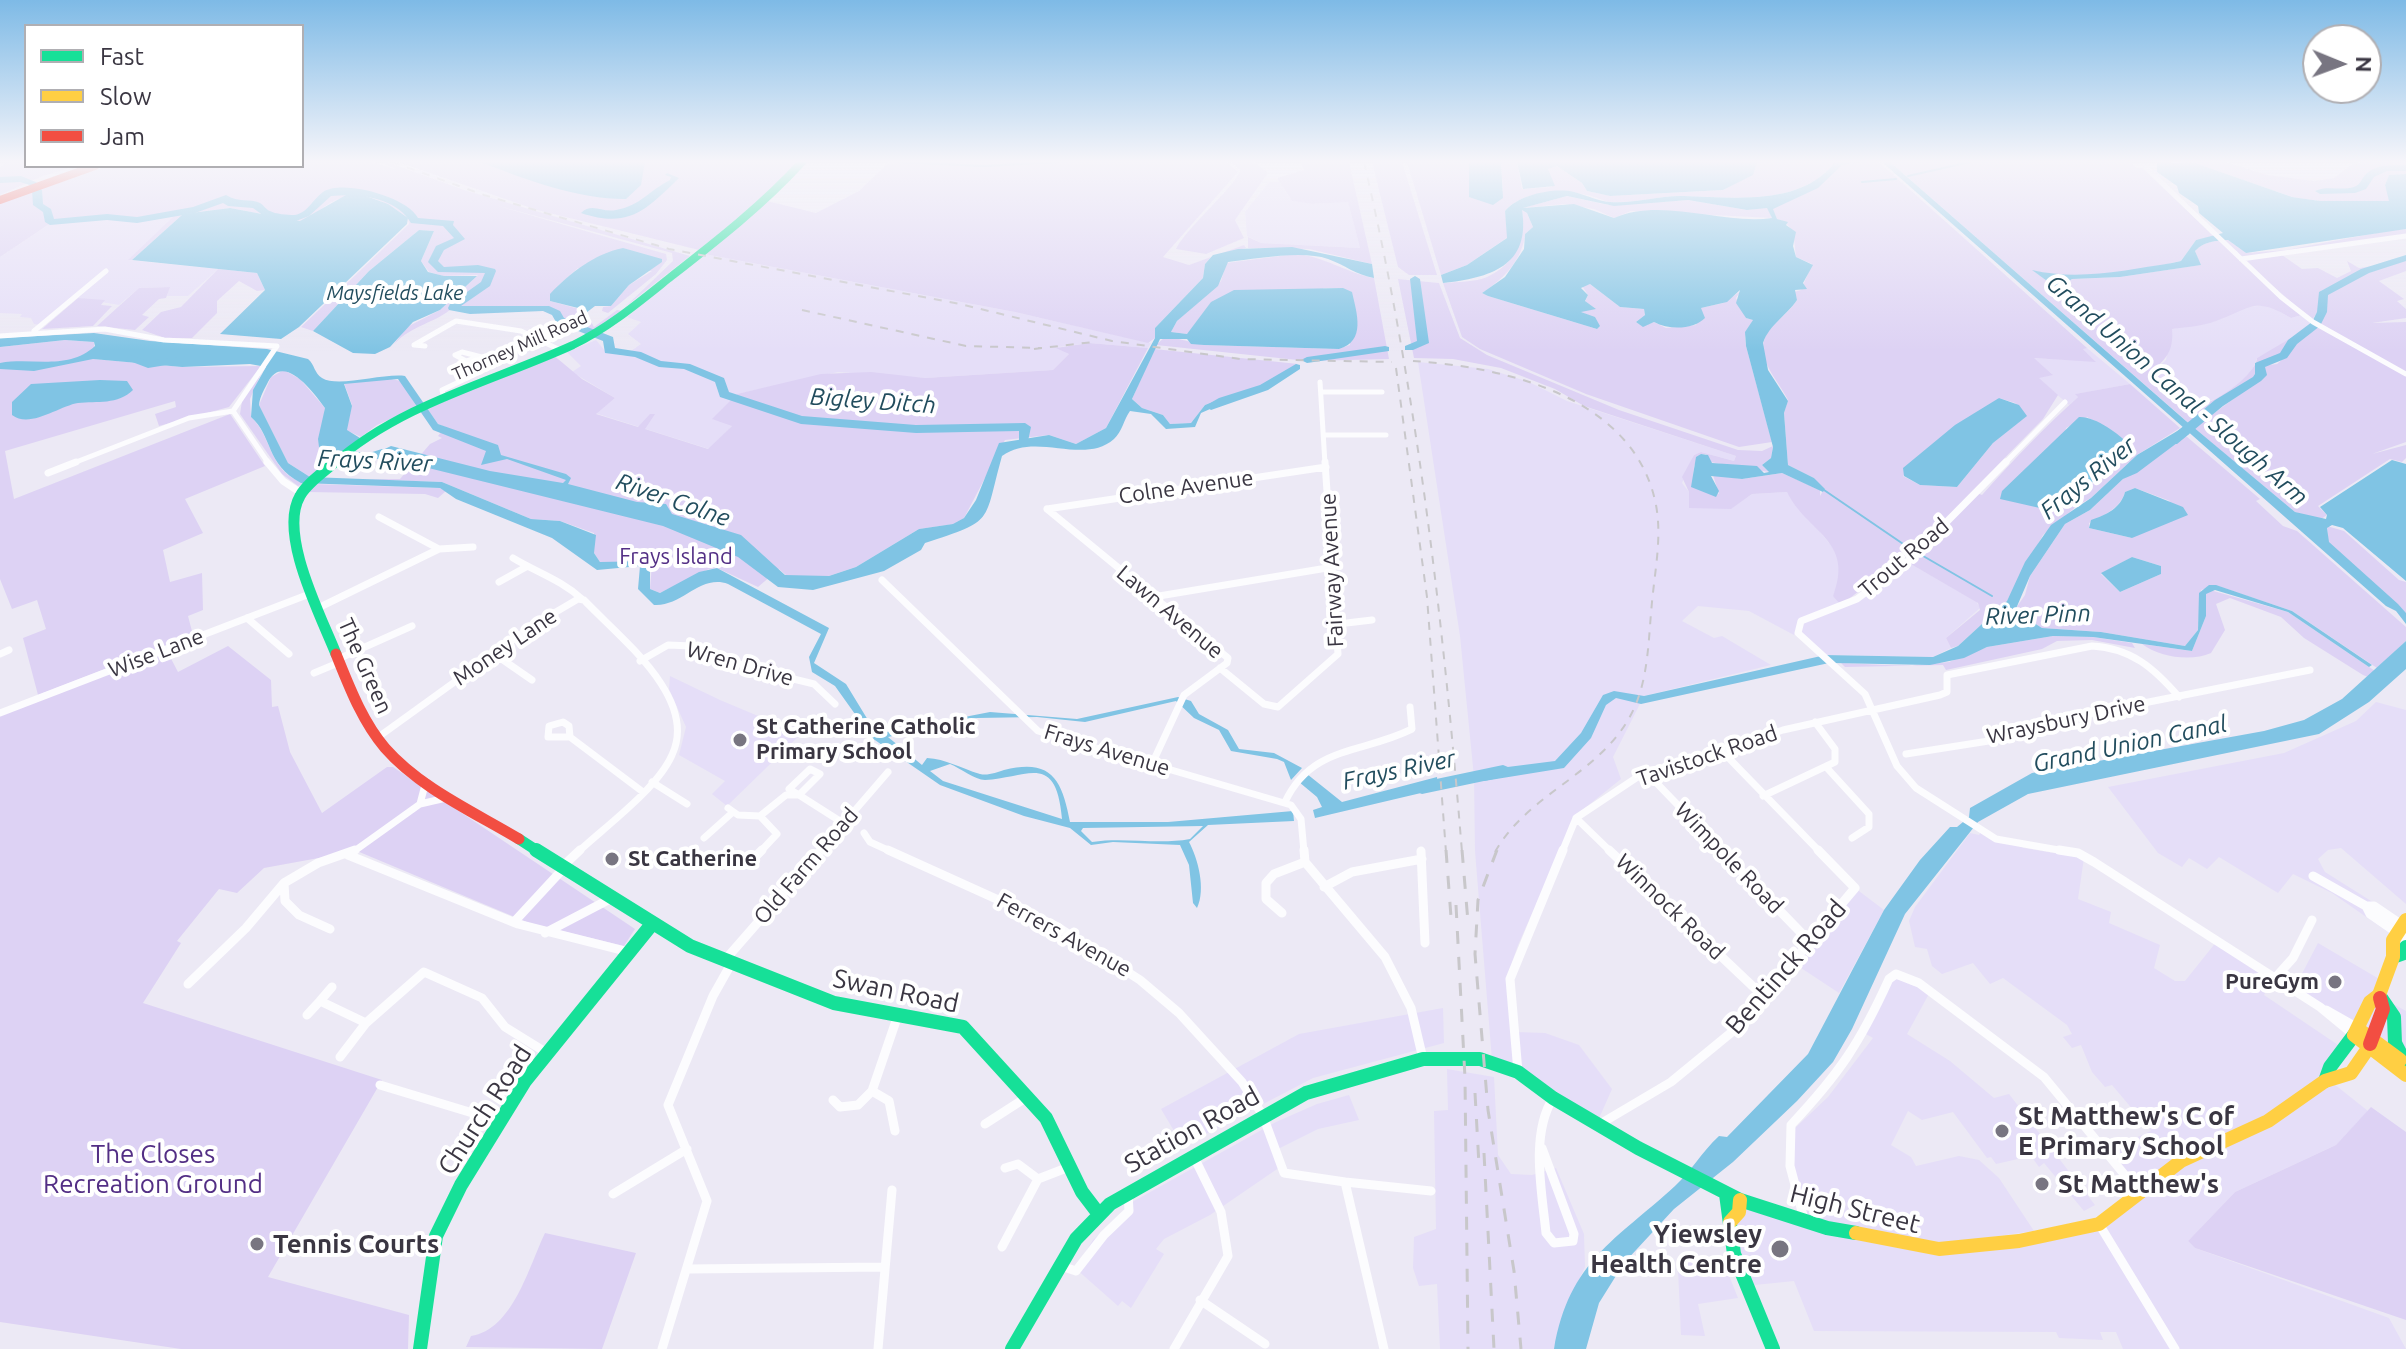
<!DOCTYPE html>
<style>
body{margin:0}
#map{position:relative;width:2406px;height:1349px;overflow:hidden;background:#ece9f5;font-family:Ubuntu,sans-serif}
canvas{display:block}
.legend{position:absolute;left:24px;top:24px;width:280px;height:144px;box-sizing:border-box;background:#fff;border:2px solid #b0afb3;margin:0;padding:10px 14px;list-style:none;font-size:24px;color:#3a3642}
.legend li{display:flex;align-items:center;gap:16px;height:40px}
.legend b{width:40px;border:2px solid #b0afb3}
.north{position:absolute;left:2302px;top:24px;width:80px;height:80px;box-sizing:border-box;background:#fff;border:2px solid #b0afb3;border-radius:50%;rotate:91deg;font-size:22px;font-weight:700;line-height:32px;text-align:center;color:#3a3642}
.north::after{content:'';display:block;margin:auto;width:28px;height:36px;background:#787581;clip-path:polygon(50% 0,100% 100%,50% 72%,0 100%)}
</style>
<div id="map">
<canvas width="2406" height="1349"></canvas>
<ul class="legend">
<li><b style="height:10px;background:#16e098"></b>Fast</li>
<li><b style="height:10px;background:#ffcf43"></b>Slow</li>
<li><b style="height:10px;background:#f24e42"></b>Jam</li>
</ul>
<div class="north">N</div>
</div>
<script>
const ctx = document.querySelector('canvas').getContext('2d');
ctx.lineJoin = 'round';
function fillPath(path, color) { ctx.fillStyle = color; ctx.fill(path, 'evenodd'); }
function strokePath(path, color, width, dash) { ctx.strokeStyle = color; ctx.lineWidth = width; ctx.lineCap = dash ? 'butt' : 'round'; ctx.setLineDash(dash || []); ctx.stroke(path); }
function label(font, color, halo, rows, align = 'center') {
  ctx.font = font + ' Ubuntu,sans-serif'; ctx.lineWidth = 8; ctx.setLineDash([]); ctx.textBaseline = 'middle'; ctx.strokeStyle = halo; ctx.fillStyle = color; for (const [text, x, y, turn = 0] of rows) {
    ctx.save(); ctx.translate(x, y); ctx.rotate((+turn || 0) * Math.PI / 180); ctx.textAlign = isNaN(turn) ? turn : align; if (halo) ctx.strokeText(text, 0, 0); ctx.fillText(text, 0, 0); ctx.restore();
  }
}
fillPath(new Path2D(`
 M 1269,182 L 1280,182 L 1292,201 L 1312,204 L 1348,201 L 1360,248 L 1261,243 L 1247,236 L 1245,212 Z
 M 155,216 L 175,216 L 129,260 L 218,269 L 188,296 L 167,296 L 169,287 L 139,288 L 119,305 L 73,297 L 40,325 L 34,324 L 31,318 L 20,317 L 22,314 L 0,313 L 0,257 L 54,221 Z
 M 704,254 L 1015,312 L 1151,343 L 1148,348 L 1089,343 L 1058,347 L 1069,354 L 1053,370 L 925,378 L 838,372 L 737,394 L 713,419 L 733,425 L 709,449 L 595,413 L 615,398 L 572,372 L 581,366 L 567,352 L 596,340 L 606,352 L 624,356 L 641,344 L 628,334 L 641,322 L 627,317 Z
 M 2269,305 L 2291,318 L 2302,315 L 2314,324 L 2309,331 L 2257,358 L 2251,373 L 2222,397 L 2184,408 L 2150,375 L 2166,360 L 2172,329 L 2215,321 L 2246,307 Z
 M 2082,348 L 2087,348 L 2130,384 L 2076,394 L 2078,397 L 2069,405 L 2038,378 L 2052,374 L 2033,358 L 2095,361 Z
 M 1418,362 L 1488,369 L 1529,382 L 1567,401 L 1736,456 L 1734,461 L 1701,452 L 1694,455 L 1682,483 L 1689,492 L 1689,504 L 1730,509 L 1752,494 L 1787,492 L 1839,555 L 1839,583 L 1833,596 L 1857,599 L 1909,563 L 1976,601 L 1980,608 L 1946,638 L 1951,648 L 1933,657 L 1824,655 L 1803,634 L 1798,624 L 1794,635 L 1749,611 L 1698,606 L 1682,621 L 1714,638 L 1722,636 L 1771,665 L 1644,696 L 1613,757 L 1621,779 L 1575,816 L 1518,945 L 1507,977 L 1516,1069 L 1492,1060 L 1475,851 L 1474,777 L 1460,636 Z
 M 670,676 L 720,700 L 801,734 L 727,806 L 712,794 L 725,781 L 679,755 L 686,727 L 669,689 Z
 M 2376,702 L 2406,710 L 2406,904 L 2341,848 L 2328,850 L 2318,859 L 2325,872 L 2406,923 L 2399,940 L 2332,893 L 2293,874 L 2278,893 L 2219,857 L 2207,869 L 2189,858 L 2182,867 L 2158,853 L 2108,787 L 2284,753 L 2356,721 Z
 M 1981,832 L 2024,848 L 2084,858 L 2078,899 L 2111,912 L 2109,923 L 2160,945 L 2154,968 L 2175,981 L 2185,981 L 2217,941 L 2273,978 L 2264,995 L 2350,1053 L 2318,1086 L 2135,1190 L 2104,1152 L 2151,1131 L 2112,1085 L 2105,1087 L 2092,1072 L 2081,1045 L 2072,1048 L 2063,1037 L 2072,1034 L 2067,1025 L 2003,978 L 1990,984 L 1973,963 L 1942,974 L 1932,966 L 1927,949 L 1915,947 L 1909,921 L 1915,907 L 1970,833 L 1979,835 Z
 M 1855,888 L 1884,910 L 1839,993 L 1795,964 Z
 M 2318,943 L 2386,983 L 2382,998 L 2406,1011 L 2406,1068 L 2294,989 Z
 M 1892,977 L 1930,992 L 1907,1034 L 1950,1061 L 1994,1098 L 2009,1094 L 2095,1205 L 2084,1211 L 2044,1163 L 2039,1167 L 2031,1156 L 1996,1164 L 1991,1157 L 1987,1158 L 1953,1112 L 1922,1120 L 1908,1111 L 1891,1145 L 1911,1157 L 1916,1166 L 1959,1156 L 1979,1160 L 1999,1178 L 2034,1231 L 1934,1245 L 1805,1219 L 1791,1166 L 1792,1131 L 1828,1097 L 1873,1038 L 1864,1033 Z
 M 1443,1008 L 1444,1043 L 1313,1078 L 1183,1146 L 1161,1109 L 1299,1034 Z
 M 1516,1032 L 1545,1033 L 1579,1045 L 1612,1089 L 1597,1123 L 1519,1071 Z
 M 1447,1069 L 1494,1077 L 1498,1155 L 1511,1174 L 1532,1175 L 1556,1168 L 1584,1234 L 1585,1267 L 1564,1312 L 1554,1349 L 1440,1349 L 1437,1284 L 1419,1286 L 1413,1268 L 1414,1237 L 1436,1229 L 1434,1111 L 1448,1110 Z
 M 2329,1080 L 2368,1111 L 2336,1145 L 2235,1192 L 2188,1241 L 2195,1248 L 2389,1318 L 2406,1349 L 2123,1349 L 2116,1332 L 2100,1332 L 2103,1340 L 2059,1338 L 2056,1332 L 1814,1331 L 1794,1281 L 1745,1286 L 1731,1243 L 1742,1205 L 1917,1250 L 2100,1224 L 2150,1185 Z
 M 1349,1095 L 1359,1120 L 1318,1129 L 1278,1149 L 1283,1165 L 1210,1215 L 1164,1239 L 1156,1249 L 1164,1254 L 1131,1308 L 1122,1301 L 1118,1306 L 1075,1268 L 1093,1240 L 1134,1201 L 1276,1122 L 1317,1104 Z
 M 1698,1253 L 1703,1267 L 1724,1263 L 1738,1298 L 1698,1304 L 1705,1336 L 1681,1335 L 1678,1269 Z`), '#e5def8');
fillPath(new Path2D(`
 M 7,162 L 26,162 L 26,166 L 76,166 L 43,176 L 0,195 L 0,167 Z
 M 302,162 L 373,162 L 395,169 L 381,162 L 387,162 L 464,190 L 690,256 L 625,307 L 673,261 L 672,253 L 495,205 L 666,254 L 667,260 L 656,274 L 608,313 L 602,311 L 603,307 L 611,306 L 629,285 L 652,271 L 578,268 L 559,285 L 550,301 L 583,310 L 582,316 L 588,316 L 594,327 L 617,310 L 622,311 L 593,332 L 562,320 L 555,311 L 543,309 L 455,307 L 480,288 C 468,294 459,302 450,310 C 432,324 407,327 392,347 L 407,327 L 440,310 L 478,275 L 443,276 L 429,272 L 421,261 L 434,231 L 419,230 L 369,271 L 313,331 L 301,327 L 409,224 L 408,218 C 380,199 359,185 327,205 C 318,211 311,219 300,221 L 230,208 L 183,214 L 132,260 L 128,260 L 174,216 L 54,221 L 0,257 L 0,203 L 108,166 L 302,166 Z
 M 398,162 L 800,162 L 779,184 L 699,250 L 537,210 Z
 M 889,162 L 1227,162 L 1238,172 L 1163,257 L 1189,265 L 1244,245 L 1246,248 L 1211,257 L 1205,264 L 1203,278 L 1155,328 L 1155,338 L 1148,343 L 1015,312 L 704,254 L 767,201 L 816,213 L 859,191 Z
 M 1231,162 L 1254,162 L 1268,173 L 1235,220 L 1244,238 L 1206,254 L 1176,249 C 1187,227 1237,185 1240,170 Z
 M 1300,162 L 1349,162 L 1372,264 L 1309,249 L 1248,248 L 1248,237 L 1261,243 L 1360,248 L 1348,202 L 1312,204 L 1292,201 L 1277,178 L 1304,170 Z
 M 1372,162 L 1402,162 L 1437,275 L 1409,275 L 1398,267 Z
 M 1407,162 L 1469,162 L 1469,197 L 1503,191 L 1501,162 L 1517,162 L 1522,189 L 1552,187 L 1548,168 L 1557,166 L 1582,183 L 1587,191 L 1610,196 L 1723,190 L 1750,176 L 1757,162 L 1835,162 C 1801,207 1732,197 1684,196 C 1660,195 1635,204 1610,202 C 1602,201 1595,196 1587,195 C 1563,189 1521,191 1505,211 L 1508,237 L 1467,265 L 1441,275 Z
 M 1860,162 L 1879,162 L 2087,348 L 2083,349 L 2096,362 L 2034,358 L 2053,375 L 2039,378 L 2058,395 L 2043,419 L 1920,544 L 1841,605 L 1833,596 C 1855,540 1807,533 1787,492 L 1752,494 L 1731,509 L 1689,508 L 1689,492 L 1682,477 L 1694,455 L 1701,452 L 1734,461 L 1736,456 L 1584,406 L 1555,389 L 1501,368 L 1453,359 L 1414,358 L 1398,279 L 1439,283 L 1460,338 L 1487,355 L 1619,410 L 1738,450 L 1762,451 L 1773,446 L 1771,458 L 1762,465 L 1769,472 L 1710,462 L 1706,454 L 1701,454 L 1694,466 L 1693,484 L 1719,494 L 1713,475 L 1742,479 L 1782,473 L 1820,490 L 1820,496 L 1823,491 L 1814,478 L 1788,465 L 1784,413 L 1788,400 C 1778,379 1750,354 1770,329 C 1779,319 1790,311 1797,300 L 1794,292 L 1801,290 L 1812,264 L 1796,257 C 1794,240 1795,224 1777,219 L 1772,209 L 1842,165 ZM 1999,398 L 2015,403 L 2026,416 L 1993,443 L 1957,487 L 1920,485 L 1903,476 Z
 M 1890,162 L 2131,162 L 2136,168 L 2145,168 L 2214,237 L 2196,240 L 2181,261 C 2135,272 2081,281 2034,271 L 2058,289 L 2072,279 L 2120,277 L 2200,265 L 2195,251 C 2204,241 2214,241 2228,240 L 2246,253 L 2286,250 L 2392,230 L 2406,229 L 2406,235 L 2240,259 L 2237,251 L 2231,250 L 2302,315 L 2291,318 C 2254,296 2252,308 2216,321 C 2203,326 2187,327 2172,329 C 2174,351 2166,360 2149,373 C 2154,378 2180,407 2184,408 C 2205,412 2256,376 2257,358 L 2315,324 L 2310,332 L 2292,341 C 2287,358 2272,359 2259,364 L 2259,376 L 2192,426 Z
 M 2191,162 L 2226,162 L 2267,175 L 2315,181 L 2334,178 L 2352,164 L 2362,162 L 2406,162 L 2406,174 L 2389,176 L 2385,185 L 2390,201 L 2319,201 L 2292,197 Z
 M 1567,196 L 1608,205 L 1688,200 L 1747,210 L 1768,207 L 1772,218 L 1631,211 L 1614,218 L 1594,209 L 1564,204 L 1522,208 Z
 M 1521,209 L 1527,213 L 1533,227 L 1525,234 C 1523,259 1503,280 1482,293 L 1488,296 L 1597,329 L 1596,320 L 1581,312 L 1588,295 L 1582,286 L 1590,284 L 1620,307 L 1644,309 L 1645,315 L 1636,322 L 1643,326 L 1654,322 L 1666,328 L 1696,325 L 1701,308 L 1723,303 L 1741,291 L 1736,298 L 1746,318 L 1753,320 L 1745,337 L 1746,346 L 1772,442 L 1739,447 L 1586,394 L 1480,349 L 1462,337 L 1443,283 C 1457,282 1475,282 1487,277 C 1514,265 1529,237 1521,209 Z
 M 1295,254 C 1325,256 1346,273 1374,278 L 1389,359 L 1307,361 L 1156,345 L 1166,336 L 1204,345 L 1338,349 L 1350,345 L 1343,288 L 1325,288 L 1282,308 L 1293,308 L 1293,314 L 1258,315 L 1262,310 L 1282,308 L 1278,290 L 1187,334 L 1171,332 L 1177,321 L 1221,281 L 1226,263 Z
 M 2282,255 L 2302,269 L 2318,268 L 2337,278 L 2351,271 L 2347,261 L 2359,268 L 2372,266 L 2321,291 L 2323,295 L 2384,263 L 2406,259 L 2406,271 L 2379,281 L 2404,299 L 2397,301 L 2406,309 L 2406,318 L 2372,323 L 2406,322 L 2406,373 L 2319,325 L 2324,303 L 2312,320 L 2243,260 Z
 M 218,269 L 257,273 L 265,290 L 257,291 L 239,281 L 217,301 L 217,313 L 192,338 L 165,338 L 142,330 L 161,312 L 181,307 Z
 M 170,287 L 166,298 L 159,299 L 142,315 L 149,317 L 135,330 L 97,326 L 139,288 Z
 M 78,298 L 105,300 L 101,305 L 112,306 L 93,326 L 42,329 Z
 M 2318,326 L 2406,375 L 2406,442 L 2372,454 L 2406,445 L 2406,458 L 2402,462 L 2390,459 L 2318,506 L 2327,515 L 2320,520 L 2295,512 L 2194,428 L 2263,377 L 2261,366 L 2277,364 L 2291,352 L 2294,343 Z
 M 65,340 L 94,342 L 94,359 L 182,367 L 261,366 L 229,407 L 159,426 L 155,414 L 176,407 L 175,401 L 5,451 L 14,499 L 230,414 L 265,466 L 185,499 L 203,533 L 163,550 L 170,582 L 202,573 L 203,610 L 188,616 L 193,635 L 38,695 L 23,638 L 46,629 L 37,600 L 12,609 L 0,579 L 0,347 Z
 M 1089,343 L 1148,348 L 1106,428 L 1076,444 L 1049,435 L 1005,440 L 964,518 L 954,524 L 919,529 L 856,567 L 829,576 L 787,576 L 779,569 L 758,587 L 717,568 L 709,569 L 660,593 L 650,589 L 652,564 L 600,562 L 594,553 L 594,533 L 560,521 L 531,519 L 442,482 L 354,479 L 400,479 L 430,444 L 442,438 L 438,436 L 445,427 L 438,424 L 426,407 L 552,354 L 582,379 L 615,398 L 596,414 L 638,427 L 650,414 L 655,414 L 645,429 L 708,449 L 732,426 L 712,419 L 737,394 L 821,374 L 871,372 L 925,378 L 1053,370 L 1069,354 L 1056,348 Z
 M 1154,349 L 1298,364 L 1256,392 L 1205,405 L 1191,423 L 1170,424 L 1163,415 L 1142,408 L 1132,399 Z
 M 264,367 L 250,399 L 251,417 C 273,437 268,472 304,483 L 298,486 L 282,474 L 240,414 L 242,401 Z
 M 284,370 L 300,379 L 325,408 L 319,450 L 324,456 L 337,457 L 310,477 L 288,463 L 259,405 L 271,377 Z
 M 386,378 L 401,381 L 417,407 L 377,425 L 361,437 L 346,430 L 352,405 L 344,383 Z
 M 2130,384 L 2180,428 L 2137,455 L 2091,498 L 2078,505 L 2043,535 L 2007,601 L 1958,646 L 1951,648 L 1946,638 L 1980,610 L 1978,603 L 1909,563 L 1977,493 L 1982,495 C 2012,461 2046,426 2078,397 L 2075,394 ZM 2087,417 L 2128,442 C 2112,469 2082,496 2053,511 L 2066,428 Z
 M 2186,436 L 2260,499 L 2256,501 L 2283,526 L 2297,531 L 2406,627 L 2406,641 L 2377,668 L 2292,611 L 2218,586 L 2201,590 L 2198,630 L 2185,646 L 2101,632 L 2042,628 L 2014,611 L 2025,595 L 2030,576 L 2065,524 L 2090,510 L 2123,479 ZM 2135,488 L 2170,501 L 2132,538 L 2089,528 L 2089,523 C 2104,515 2121,508 2125,492 ZM 2132,557 L 2161,566 L 2161,574 L 2120,592 L 2101,574 Z
 M 313,484 L 440,488 L 446,491 L 438,498 L 425,494 L 308,492 Z
 M 2327,526 L 2344,531 L 2399,580 L 2406,582 L 2406,613 L 2328,542 Z
 M 2210,590 L 2288,612 L 2375,671 L 2368,677 L 2363,675 L 2304,638 L 2281,617 L 2230,598 L 2216,604 L 2225,630 L 2211,653 C 2191,662 2159,657 2142,644 L 2192,651 L 2206,616 L 2206,593 Z
 M 2053,636 L 2093,637 L 2132,643 L 2135,648 L 2092,640 L 2057,641 L 2042,649 L 1946,670 L 1943,665 L 1845,667 L 1841,663 L 1909,666 L 1949,662 L 1987,647 Z
 M 228,646 L 271,680 L 272,707 L 278,706 L 290,752 L 322,813 L 387,767 L 393,767 L 635,929 L 624,946 L 529,923 L 357,851 L 264,868 L 237,893 L 219,889 L 177,941 L 181,943 L 143,1003 L 382,1080 L 268,1277 L 409,1315 L 408,1349 L 181,1349 L 0,1322 L 0,715 L 167,651 L 178,672 Z
 M 2371,1107 L 2406,1132 L 2406,1320 L 2195,1248 L 2188,1241 L 2235,1192 L 2336,1145 Z
 M 545,1233 L 636,1253 L 602,1349 L 466,1347 L 471,1336 C 513,1330 529,1266 545,1233 Z`), '#ddd2f4');
fillPath(new Path2D(`
 M 481,162 L 645,162 L 641,185 L 626,199 C 577,199 526,180 481,162 Z
 M 1469,162 L 1501,162 L 1503,198 L 1493,205 L 1469,197 Z
 M 1517,162 L 1757,162 L 1753,175 L 1723,190 L 1610,196 L 1587,191 L 1582,183 L 1557,166 L 1548,169 L 1555,186 L 1523,189 Z
 M 1835,162 L 1860,162 L 1842,165 L 1818,188 L 1773,209 L 1777,219 L 1788,222 L 1786,225 L 1796,232 L 1793,246 L 1796,257 L 1813,265 L 1803,283 L 1807,289 L 1795,290 L 1797,300 C 1787,315 1769,325 1763,343 L 1768,370 L 1788,401 L 1784,413 L 1788,465 L 1814,478 L 1825,489 L 1823,492 L 1782,473 L 1742,479 L 1711,476 L 1719,491 L 1716,497 L 1691,487 L 1696,457 L 1701,454 L 1708,455 L 1712,463 L 1757,466 L 1764,473 L 1769,472 L 1762,465 L 1771,458 L 1773,447 L 1746,346 L 1745,332 L 1753,320 L 1746,318 L 1736,303 L 1740,290 L 1727,302 L 1701,308 L 1705,318 C 1693,330 1669,330 1654,322 L 1643,327 L 1636,322 L 1645,315 L 1644,309 L 1620,307 L 1590,284 L 1581,288 L 1588,295 L 1585,301 L 1596,309 L 1581,312 L 1595,317 L 1600,326 L 1597,329 L 1488,296 L 1482,293 L 1505,277 L 1524,249 L 1525,234 L 1533,227 L 1527,213 L 1522,210 C 1531,266 1490,278 1443,283 L 1441,275 L 1467,265 L 1507,238 L 1505,211 C 1518,195 1554,187 1574,192 C 1586,195 1598,201 1610,202 C 1635,204 1659,195 1684,196 C 1732,197 1801,207 1835,162 ZM 1567,196 L 1614,206 L 1688,200 L 1747,210 L 1767,208 L 1772,218 C 1723,225 1662,197 1614,218 L 1574,204 L 1523,208 Z
 M 1882,162 L 1890,162 L 2186,421 L 2295,512 L 2326,519 L 2327,515 L 2320,507 L 2392,460 L 2406,464 L 2406,581 L 2343,528 L 2332,525 L 2327,528 L 2329,542 L 2398,604 L 2406,613 L 2406,624 L 2396,611 L 2386,606 Z
 M 2157,162 L 2195,163 L 2292,197 L 2320,201 L 2389,201 L 2385,185 L 2389,175 L 2406,174 L 2406,229 L 2246,253 L 2228,240 C 2215,241 2204,241 2195,251 L 2201,265 L 2120,277 L 2072,279 L 2058,289 L 2032,270 C 2079,281 2126,270 2172,263 L 2181,261 L 2196,240 L 2223,233 L 2199,213 L 2198,206 L 2179,193 L 2177,186 L 2157,172 Z
 M 667,173 L 679,178 C 646,210 629,229 581,213 C 592,202 602,213 616,210 C 640,206 650,190 670,180 L 671,177 L 665,175 Z
 M 358,193 L 388,204 L 408,218 L 407,224 L 299,327 L 281,339 L 220,334 L 265,290 L 257,273 L 132,260 L 183,214 L 230,208 L 300,221 L 346,195 Z
 M 419,230 L 434,231 L 421,261 L 428,272 L 444,276 L 477,276 L 440,310 L 413,322 L 390,347 L 375,354 L 353,353 L 313,331 L 369,271 Z
 M 1292,247 L 1372,264 L 1374,278 C 1356,275 1345,265 1328,259 C 1302,250 1256,259 1228,262 L 1218,286 L 1177,321 L 1171,332 L 1187,334 L 1211,302 L 1234,290 L 1343,288 L 1352,292 C 1357,314 1366,341 1339,349 L 1204,345 L 1191,344 L 1187,339 L 1160,339 L 1132,399 L 1142,408 L 1163,415 L 1170,424 L 1191,423 L 1205,405 L 1224,398 L 1226,402 L 1201,413 L 1195,427 L 1166,429 L 1151,414 L 1130,411 C 1124,419 1122,432 1114,439 C 1083,466 1036,431 1002,456 C 983,524 996,520 925,543 L 921,550 L 884,571 L 813,590 L 778,587 L 738,557 L 663,526 L 388,458 L 362,460 L 391,446 L 490,471 L 563,483 L 566,480 L 507,459 L 481,465 L 486,451 L 433,430 L 398,379 L 344,384 L 352,406 L 347,430 L 360,438 L 337,457 L 320,455 L 318,439 L 325,408 C 314,393 284,352 268,382 C 264,390 260,396 259,405 L 288,463 L 310,477 L 442,482 L 531,519 L 560,521 L 596,535 L 594,553 L 600,562 L 650,561 L 650,589 L 660,593 L 699,572 L 717,568 L 829,628 L 814,663 L 846,684 L 871,725 L 882,733 L 990,712 L 1077,719 L 1178,697 L 1191,701 L 1199,714 L 1228,730 L 1239,749 L 1274,753 L 1302,768 L 1291,780 L 1284,762 L 1277,759 L 1231,751 L 1219,730 L 1194,718 L 1176,701 L 1085,722 L 1037,717 L 977,718 L 888,737 L 922,765 L 927,758 C 946,759 960,768 980,774 C 988,776 997,772 1004,770 C 1052,758 1062,780 1070,822 L 1168,822 L 1293,811 L 1294,821 L 1208,825 L 1189,842 C 1198,859 1206,889 1197,908 L 1193,903 L 1189,865 L 1180,845 L 1113,842 L 1091,845 L 1070,828 L 1024,816 L 940,785 L 872,738 L 835,686 L 812,672 L 809,657 L 821,634 L 728,584 C 700,574 682,607 654,605 L 638,589 L 640,566 L 597,570 L 552,538 L 456,499 L 440,488 L 301,483 C 265,464 273,436 251,417 L 253,390 L 266,367 L 250,364 L 182,367 L 93,359 L 34,371 L 0,369 L 0,363 C 32,357 68,371 95,346 L 94,342 L 65,340 L 0,347 L 0,338 L 94,333 L 150,341 L 267,349 L 308,359 C 315,365 314,373 322,378 C 338,388 383,373 405,376 L 438,424 L 498,445 L 501,455 L 566,474 L 571,478 L 568,484 L 637,502 L 666,504 L 672,514 L 741,535 L 785,575 L 829,576 L 856,567 L 919,529 L 953,524 L 964,518 L 976,500 L 999,443 L 1049,435 L 1076,444 L 1106,428 L 1155,338 L 1155,328 L 1203,278 L 1205,264 L 1213,255 L 1238,249 ZM 950,764 C 960,768 975,780 985,780 C 1028,778 1056,751 1062,819 L 943,781 L 930,771 ZM 1203,826 L 1190,839 C 1158,845 1125,837 1092,842 L 1081,831 L 1083,828 Z
 M 623,248 L 662,259 L 662,262 L 629,285 L 611,306 L 595,306 L 582,316 L 582,309 L 550,301 L 550,294 C 570,273 594,254 623,248 Z
 M 100,380 L 127,381 L 133,390 C 118,405 97,401 78,403 C 59,406 30,429 12,415 L 12,402 L 31,384 Z
 M 1999,398 L 2019,405 L 2027,416 L 1993,443 L 1957,487 L 1920,485 L 1904,476 L 1903,468 L 1955,425 Z
 M 2079,417 C 2095,416 2119,434 2130,445 L 2130,451 L 2109,464 L 2079,497 L 2053,511 L 2000,499 L 2002,491 Z
 M 2184,427 L 2189,434 L 2137,473 L 2123,479 L 2090,510 L 2065,524 L 2030,576 L 2015,611 L 2042,628 L 2101,632 L 2185,646 L 2198,630 L 2199,593 L 2209,585 L 2216,585 L 2292,611 L 2372,665 L 2369,667 L 2288,612 L 2215,590 L 2206,594 L 2206,616 L 2192,651 L 2093,637 L 2053,636 L 1987,647 L 1964,658 L 1930,665 L 1833,663 L 1824,655 L 1933,657 L 1958,646 L 2007,601 L 2025,562 L 2051,525 L 2091,498 L 2137,455 Z
 M 2135,488 L 2183,507 L 2188,515 L 2132,538 L 2089,528 L 2091,520 C 2106,515 2121,508 2125,492 Z
 M 2132,557 L 2161,566 L 2161,574 L 2120,592 L 2101,573 Z
 M 2406,641 L 2406,669 L 2369,702 L 2319,734 L 2028,794 L 1978,822 L 1905,914 L 1852,1029 L 1833,1062 L 1797,1101 L 1733,1162 L 1674,1209 L 1624,1263 L 1599,1303 L 1586,1349 L 1554,1349 C 1569,1261 1616,1240 1675,1186 C 1692,1170 1701,1153 1719,1136 L 1727,1137 L 1808,1054 L 1884,910 L 1920,860 L 1950,827 L 1957,827 L 1969,817 L 1970,808 L 2032,773 L 2264,731 L 2304,720 L 2342,699 Z
 M 1821,656 L 1829,663 L 1641,704 L 1616,698 L 1606,705 L 1591,738 L 1564,768 L 1484,781 L 1484,770 L 1555,761 L 1581,733 L 1603,695 L 1614,691 L 1644,696 Z
 M 1307,774 L 1342,802 L 1437,777 L 1438,789 L 1315,818 L 1313,810 L 1322,807 L 1317,797 L 1299,782 Z`), '#80c4e4');
strokePath(new Path2D(`
 M 896,162 L 984,166 L 1058,162
 M 1908,176 L 1970,162
 M 1862,182 L 1896,179
 M 1824,490 L 1912,550
 M 1918,553 L 1992,596`), '#80c4e4', 2);
fillPath(new Path2D(`
 M 2406,165 L 2406,171 L 2387,171 L 2374,177 L 2366,189 L 2355,193 L 2320,194 L 2315,191 C 2327,185 2341,191 2354,187 C 2362,184 2361,178 2367,173 C 2378,164 2393,165 2406,165 Z
 M 21,176 L 38,183 L 33,186 L 20,182 L 0,183 L 0,177 Z
 M 37,187 L 42,190 L 43,204 L 51,209 L 54,219 L 107,214 L 137,217 L 193,207 L 226,195 C 239,203 249,198 260,203 C 264,205 266,210 270,211 C 275,214 288,215 294,215 C 307,214 313,199 323,192 C 343,179 407,197 418,218 L 454,221 L 453,225 L 465,239 L 444,250 L 438,261 L 444,267 L 478,265 L 495,269 L 496,271 L 490,286 L 461,306 L 549,306 L 560,311 L 564,318 L 613,337 L 615,348 L 641,352 L 661,361 L 690,364 L 724,378 L 729,392 L 802,416 L 916,425 L 1025,423 L 1031,427 L 1027,446 L 1019,446 L 1019,431 L 916,433 L 801,424 L 720,397 L 715,382 L 684,369 L 659,367 L 635,357 L 605,353 L 603,341 L 556,322 L 552,315 L 543,311 L 470,314 L 449,310 L 448,308 L 450,304 L 481,282 L 485,273 L 438,272 L 428,262 L 436,246 L 454,238 L 443,226 L 411,223 C 396,197 359,193 331,196 L 309,216 L 296,221 L 264,216 L 253,208 L 228,206 L 223,203 L 195,213 L 137,223 L 107,220 L 50,225 L 45,222 L 43,212 L 33,205 L 32,190 Z
 M 2406,255 L 2406,261 L 2369,273 L 2328,295 L 2327,312 L 2320,326 L 2297,344 L 2287,358 L 2265,367 L 2267,375 L 2261,381 L 2223,406 L 2177,444 L 2169,444 L 2169,438 L 2215,400 L 2253,377 L 2255,374 L 2255,363 L 2280,353 L 2288,340 L 2312,322 L 2317,312 L 2319,292 L 2361,269 Z
 M 1415,276 L 1420,279 L 1429,343 L 1413,350 L 1405,350 L 1405,346 L 1417,341 L 1410,279 Z
 M 1385,346 L 1389,347 L 1389,351 L 1307,363 L 1301,360 L 1307,357 Z
 M 131,355 L 149,361 L 185,356 L 191,359 L 185,362 L 148,368 L 127,360 L 127,356 Z
 M 1296,364 L 1300,365 L 1300,369 L 1268,390 L 1211,410 L 1205,406 L 1219,398 L 1260,385 Z
 M 340,439 L 344,440 L 347,449 L 366,454 L 382,449 L 388,453 L 386,456 L 366,462 L 337,455 L 334,443 Z
 M 1503,765 L 1508,767 L 1510,771 L 1508,775 L 1503,777 L 1422,794 L 1417,792 L 1414,788 L 1417,784 L 1422,782 Z`), '#80c4e4');
strokePath(new Path2D(`
 M 2146,168 L 2281,297 L 2313,322 L 2406,374
 M 2241,259 L 2406,236
 M 34,331 L 106,271
 M 0,336 L 105,329 L 164,340 L 277,346 L 233,411 L 269,464
 M 425,346 L 414,345 L 456,321 L 521,331 L 560,350
 M 455,355 L 466,361 L 478,357
 M 1320,382 L 1325,464
 M 1321,392 L 1382,392
 M 444,399 L 442,390 L 501,362 L 462,352 L 455,355
 M 1325,435 L 1386,435
 M 71,464 L 189,418 L 233,411
 M 2004,464 L 2065,402`), '#fcfcfe', 5);
strokePath(new Path2D(`
 M 267,462 L 283,481 L 301,493
 M 2006,462 L 1909,560 L 1857,599 L 1801,621 L 1798,633 L 1865,694 L 1897,766 L 1916,788 L 1996,839 L 2070,852
 M 48,473 L 76,462
 M 1047,509 L 1228,658 L 1227,663 L 1184,695 L 1152,764
 M 1047,509 L 1326,467
 M 439,549 L 473,547
 M 513,558 C 538,573 561,580 582,599
 M 882,580 L 1038,731 L 1291,805 L 1301,819 L 1304,852
 M 499,582 L 526,567
 M 1153,597 L 1333,567
 M 318,608 L 439,549 L 379,517
 M 247,618 L 289,654
 M 1338,624 L 1372,620
 M 493,653 L 532,680
 M 0,654 L 9,650
 M 338,659 L 412,626
 M 640,661 L 668,645 L 692,646 L 753,669 L 814,684 L 835,704
 M 1220,668 L 1264,704 L 1278,707 L 1338,654 L 1325,462
 M 314,673 L 338,663
 M 0,713 L 312,593
 M 563,722 L 569,726 L 570,737 L 548,737 L 549,726 Z
 M 570,737 L 643,792
 M 377,738 L 532,626 L 578,599 L 584,600 C 620,638 699,698 672,755 C 657,789 606,826 578,852
 M 1719,748 L 1820,852
 M 1906,754 L 1995,740 L 2053,721 L 2310,670
 M 1827,768 L 1869,814 L 1869,827 L 1852,838
 M 810,769 L 820,774 L 799,795 L 789,789 Z
 M 1647,773 L 1723,852
 M 652,782 L 687,804
 M 1763,796 L 1835,762 L 1835,749 L 1815,722
 M 1285,802 C 1312,745 1362,754 1412,729 L 1410,707
 M 420,804 L 426,781
 M 728,808 L 738,815 L 760,816 L 786,795 L 799,795 L 843,823
 M 760,816 L 777,834 L 760,852
 M 1576,818 L 1611,852
 M 864,833 L 870,842 L 892,852
 M 704,838 L 733,812
 M 353,852 L 420,804 L 446,798
 M 819,852 L 888,772
 M 1562,852 L 1576,818 L 1636,778 L 1783,730 L 1940,695 L 1947,692 L 1947,675 L 2092,646 C 2131,648 2154,668 2179,697`), '#fcfcfe', 7);
strokePath(new Path2D(`
 M 888,850 L 1056,926 L 1140,980 L 1179,1013 L 1242,1082 L 1263,1116 L 1284,1173 L 1345,1182 L 1384,1349
 M 1304,850 L 1305,862 L 1385,957 L 1411,1008 L 1423,1059
 M 1609,850 L 1764,997
 M 1721,850 L 1810,942
 M 2059,850 L 2078,853 L 2094,862 L 2320,1007 L 2354,1035
 M 1421,851 L 1425,943
 M 348,855 L 518,924 L 629,952
 M 757,855 L 762,850
 M 563,866 L 580,850
 M 2313,876 L 2366,906 L 2370,914 L 2406,939
 M 284,883 L 285,901 L 299,915 L 330,929
 M 1324,887 L 1352,872 L 1422,859
 M 2366,906 L 2374,906 L 2402,925
 M 1282,913 L 1266,899 L 1266,883 L 1274,874 L 1305,862
 M 514,922 L 563,869
 M 545,933 L 610,899
 M 725,960 L 821,850
 M 2275,978 L 2293,958 L 2312,920
 M 188,984 L 246,928 L 284,883 L 318,863 L 355,850
 M 332,987 L 320,1001 L 366,1023 L 424,972 L 482,998 L 505,1027 L 547,1053
 M 2326,1010 L 2356,1027
 M 307,1015 L 320,1001
 M 340,1057 L 366,1023
 M 1518,1072 L 1510,979 L 1563,850
 M 380,1085 L 499,1121
 M 833,1100 L 840,1107 L 858,1105 L 872,1091
 M 985,1124 L 1027,1097
 M 1600,1124 L 1671,1082 L 1738,1027 L 1855,888 L 1818,850
 M 895,1131 L 889,1101 L 872,1091 L 898,1015
 M 1542,1148 L 1574,1234 L 1573,1241 L 1554,1243 L 1546,1233 C 1542,1192 1530,1135 1553,1098
 M 1005,1168 L 1018,1164 L 1038,1179
 M 1345,1182 L 1431,1191
 M 613,1194 L 687,1149
 M 1804,1219 L 1790,1166 L 1791,1125 C 1839,1074 1860,1043 1889,979 L 1896,974 L 1919,983 L 2044,1077 L 2138,1191
 M 2099,1224 L 2175,1349
 M 1002,1247 L 1038,1179 L 1069,1167
 M 1061,1266 L 1076,1271 L 1104,1235 L 1129,1211 L 1128,1193
 M 688,1269 L 885,1267
 M 1200,1300 L 1265,1344
 M 662,1349 L 707,1201 L 668,1105 L 713,996 L 731,964
 M 878,1349 L 892,1190
 M 1174,1349 L 1228,1256 L 1221,1212 L 1194,1157`), '#fcfcfe', 9);
strokePath(new Path2D(`
 M 333,464 C 400,404 492,382 573,345 C 608,328 638,303 668,279 C 714,243 763,205 802,162`), '#16e098', 8);
strokePath(new Path2D(`
 M 335,462 C 324,472 307,483 300,496 C 278,534 321,616 336,654
 M 519,839 L 539,852`), '#16e098', 11);
strokePath(new Path2D(`
 M 536,850 L 690,946 L 834,1003 L 963,1027 L 1046,1118 L 1082,1192 L 1098,1213
 M 2393,957 L 2404,953 L 2406,947
 M 2379,995 L 2394,1017 L 2395,1043 L 2406,1064
 M 2325,1081 L 2330,1067 L 2354,1035
 M 1726,1194 L 1734,1254 L 1773,1349
 M 420,1349 L 436,1236 L 461,1185 L 525,1081 L 652,924
 M 1012,1349 L 1076,1239 L 1110,1204 L 1306,1093 L 1423,1059 L 1480,1059 L 1518,1072 L 1553,1098 L 1638,1148 L 1740,1200 L 1827,1228 L 1856,1233`), '#16e098', 14);
strokePath(new Path2D(`
 M 2406,920 L 2393,940 L 2393,957 L 2379,995 L 2370,1002 L 2354,1035 L 2406,1075
 M 2358,1029 L 2400,1060
 M 1730,1222 L 1739,1212 L 1740,1200
 M 1856,1233 L 1939,1249 L 2019,1241 L 2099,1224 L 2181,1161 L 2268,1121 L 2325,1081 L 2351,1073 L 2369,1047`), '#ffcf43', 14);
strokePath(new Path2D(`
 M 0,200 L 95,166`), '#f24e42', 8);
strokePath(new Path2D(`
 M 336,654 C 349,686 362,721 385,748 C 420,788 474,812 519,839`), '#f24e42', 11);
strokePath(new Path2D(`
 M 2370,1044 L 2383,1009 L 2380,998`), '#f24e42', 14);
strokePath(new Path2D(`
 M 392,162 L 484,195 L 669,249 L 960,304 L 1112,341 L 1240,359 L 1392,362
 M 1364,162 C 1417,390 1443,619 1462,852
 M 802,310 L 966,346 L 1042,348
 M 1034,349 L 1093,342
 M 1413,361 C 1506,367 1635,397 1656,505 C 1662,537 1655,570 1652,602 C 1648,642 1649,685 1628,720 C 1595,776 1527,795 1495,852
 M 1396,368 L 1427,597 L 1446,852`), '#c8c7ca', 2, [8, 8]);
strokePath(new Path2D(`
 M 1446,850 L 1451,917
 M 1462,850 L 1468,922
 M 1497,850 L 1478,900 L 1475,954 L 1488,1110 L 1514,1271 L 1521,1349
 M 1456,905 L 1465,1078 L 1468,1349
 M 1475,1093 L 1479,1165
 M 1484,1153 L 1494,1349`), '#c8c7ca', 3, [13, 13]);
const sky = ctx.createLinearGradient(0, 0, 0, 351);
sky.addColorStop(0, '#7ebae6');
sky.addColorStop(0.46, '#f6f5fa');
sky.addColorStop(1, '#f6f5fa00');
ctx.fillStyle = sky;
ctx.fillRect(0, 0, 2406, 351);
for (const [x, y, r, color] of [
 [740,740,8,"#787581"],
 [612,859,8,"#787581"],
 [2335,982,8,"#787581"],
 [2002,1131,8,"#787581"],
 [2042,1184,8,"#787581"],
 [257,1244,8,"#787581"],
 [1780,1249,10,"#787581"]
]) { const dot = new Path2D(); dot.arc(x, y, r, 0, 2 * Math.PI); ctx.fillStyle = color; ctx.fill(dot); strokePath(dot, '#fff', 3); }
label('18px', '#3a3642', '#fff', [
 ["Thorney Mill Road",520,346,-24]
]);
label('italic 20px', '#224d5e', '#fff', [
 ["Maysfields Lake",395,293]
]);
label('22px', '#3a3642', '#fff', [
 ["Colne Avenue",1186,487,-8],
 ["Trout Road",1904,558,-40],
 ["Fairway Avenue",1332,570,-93],
 ["Lawn Avenue",1170,612,40],
 ["Money Lane",505,647,-34],
 ["Wise Lane",156,653,-21],
 ["Wren Drive",740,664,16],
 ["The Green",365,666,66],
 ["Wraysbury Drive",2066,720,-12],
 ["Frays Avenue",1107,750,17],
 ["Tavistock Road",1707,756,-19],
 ["Wimpole Road",1729,858,46],
 ["Old Farm Road",806,866,-49],
 ["Winnock Road",1670,907,44],
 ["Ferrers Avenue",1064,935,29]
]);
label('22px', '#532f85', '#fff', [
 ["Frays Island",676,557]
]);
label('bold 22px', '#3a3642', '#fff', [
 ["St Catherine Catholic",756,727],
 ["Primary School",756,752],
 ["St Catherine",628,859],
 ["PureGym",2319,982,"right"]
], 'left');
label('italic 24px', '#224d5e', '#fff', [
 ["Grand Union Canal - Slough Arm",2177,390,41],
 ["Bigley Ditch",873,401,4],
 ["Frays River",375,461,3],
 ["Frays River",2088,478,-39],
 ["River Colne",673,500,19],
 ["River Pinn",2038,615,-2],
 ["Grand Union Canal",2130,744,-12],
 ["Frays River",1399,770,-12]
]);
label('26px', '#3a3642', '#fff', [
 ["Bentinck Road",1786,967,-49],
 ["Swan Road",896,991,12],
 ["Church Road",485,1110,-57],
 ["Station Road",1192,1130,-29],
 ["High Street",1855,1209,14]
]);
label('bold 26px', '#3a3642', '#fff', [
 ["St Matthew's C of",2018,1116],
 ["E Primary School",2018,1146],
 ["St Matthew's",2058,1184],
 ["Yiewsley",1762,1234,"right"],
 ["Health Centre",1762,1264,"right"],
 ["Tennis Courts",273,1244]
], 'left');
label('26px', '#532f85', '#fff', [
 ["The Closes",153,1154],
 ["Recreation Ground",153,1184]
]);
</script>
